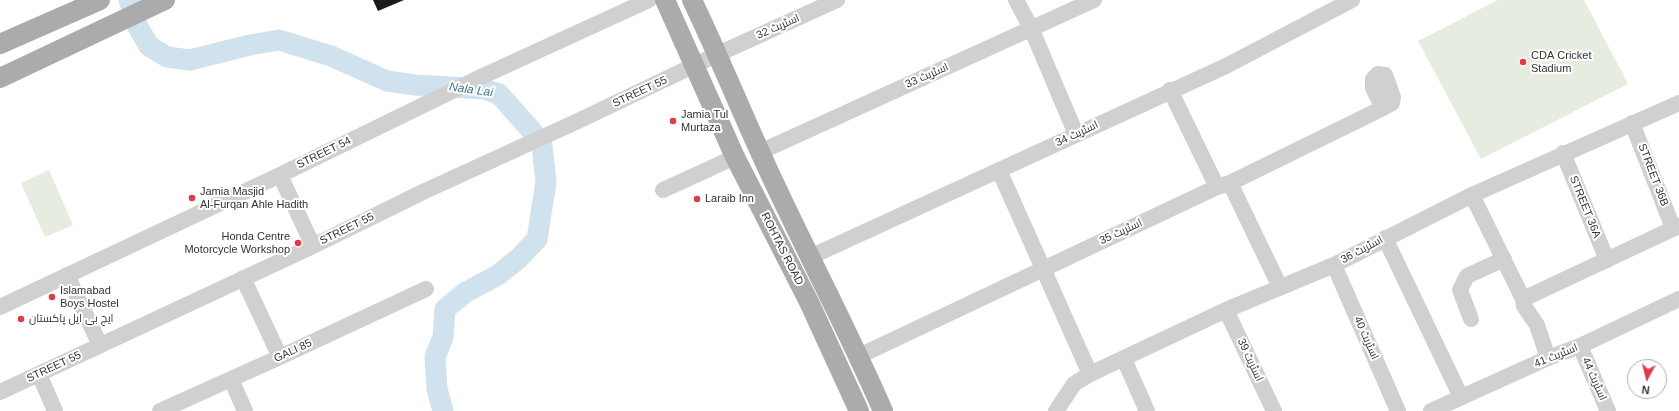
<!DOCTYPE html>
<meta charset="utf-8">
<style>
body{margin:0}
#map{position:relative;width:1679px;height:411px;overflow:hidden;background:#fff;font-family:Arial,sans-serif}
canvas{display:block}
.north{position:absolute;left:1627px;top:359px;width:40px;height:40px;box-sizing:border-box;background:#fff;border:1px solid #adadad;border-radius:50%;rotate:187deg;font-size:11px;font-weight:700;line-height:16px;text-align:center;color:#333}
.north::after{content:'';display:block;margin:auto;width:14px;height:18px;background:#e63946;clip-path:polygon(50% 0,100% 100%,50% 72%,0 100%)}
</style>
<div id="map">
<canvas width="1679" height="411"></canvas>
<div class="north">N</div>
</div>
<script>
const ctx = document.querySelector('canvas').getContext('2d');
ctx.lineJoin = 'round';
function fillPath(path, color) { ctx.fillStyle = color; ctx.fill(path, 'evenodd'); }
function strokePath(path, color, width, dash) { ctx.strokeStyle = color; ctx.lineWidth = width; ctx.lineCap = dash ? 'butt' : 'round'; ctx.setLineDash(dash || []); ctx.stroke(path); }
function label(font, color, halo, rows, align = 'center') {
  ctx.font = font + ' Arial,Cairo,sans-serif'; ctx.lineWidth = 4; ctx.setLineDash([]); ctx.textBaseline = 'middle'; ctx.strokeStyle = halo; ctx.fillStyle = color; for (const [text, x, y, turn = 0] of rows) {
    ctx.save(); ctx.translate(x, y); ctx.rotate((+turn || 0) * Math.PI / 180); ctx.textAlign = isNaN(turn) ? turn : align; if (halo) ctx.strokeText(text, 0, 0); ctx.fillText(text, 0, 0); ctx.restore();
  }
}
fillPath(new Path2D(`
 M 1498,0 L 1584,0 L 1628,84 L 1481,159 L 1418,41 Z
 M 49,170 L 73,225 L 45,237 L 21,183 Z`), '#e6ecdf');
strokePath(new Path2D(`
 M 129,0 L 138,27 L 149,46 L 167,57 L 190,60 L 250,45 L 279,40 L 331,56 L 387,81 L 415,85 L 484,89 L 499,94 L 531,130 L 542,145 L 546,182 L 537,239 L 519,258 L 498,275 L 466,292 L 445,309 L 443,337 L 435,357 L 437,389 L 443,411`), '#cfe2ee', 21);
fillPath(new Path2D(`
 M 373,0 L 404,0 L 378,11 Z`), '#1a1a1a');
strokePath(new Path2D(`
 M 1016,0 L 1031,28 L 1076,134
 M 1170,90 L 1217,187
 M 1632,123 L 1673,228
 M 760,152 L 1094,0
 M 1563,153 L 1607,260
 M 999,170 L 1090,374
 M 280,175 L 313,246
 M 1230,183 L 1280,287
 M 663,190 L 735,157
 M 1472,195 L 1523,299 L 1524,306 L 1537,325 L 1548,358
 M 1385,238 L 1461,397
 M 810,257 L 1226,66 L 1352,0
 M 1334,265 L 1398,411
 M 67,275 L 100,345
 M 243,278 L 280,357
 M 1523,299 L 1679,226
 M 0,307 L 280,175 L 483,76 L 649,0
 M 1226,310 L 1274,411
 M 1471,319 L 1460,290 L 1467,276 L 1504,259
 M 1580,346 L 1608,411
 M 859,356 L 1217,187 L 1230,183 L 1383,108 L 1392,103 L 1393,97 L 1385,75 L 1378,74 L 1373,79 L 1373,88 L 1383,108
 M 1124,359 L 1147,411
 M 39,374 L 55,411
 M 231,379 L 245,411
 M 0,392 L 313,246 L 425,191 L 578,121 L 718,54 L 837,0
 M 160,411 L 280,357 L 426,289
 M 1056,411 L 1074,384 L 1090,374 L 1226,310 L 1334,265 L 1472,195 L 1679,103
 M 1431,411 L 1548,358 L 1580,346 L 1679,299`), '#d0d0d0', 16);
strokePath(new Path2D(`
 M 665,0 L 735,157 L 809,302 L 859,411
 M 692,0 C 716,50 737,101 760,152 C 799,239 845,323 883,411
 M 0,44 L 100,0
 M 0,78 L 165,0`), '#ababab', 20);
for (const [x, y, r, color] of [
 [1523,62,4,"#e63946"],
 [673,121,4,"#e63946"],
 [192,198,4,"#e63946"],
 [697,199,4,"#e63946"],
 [298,243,4,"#e63946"],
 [52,297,4,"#e63946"],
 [21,319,4,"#e63946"]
]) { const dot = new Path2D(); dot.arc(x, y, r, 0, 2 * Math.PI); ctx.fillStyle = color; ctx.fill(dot); strokePath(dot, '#fff', 1.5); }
label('11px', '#333', '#fff', [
 ["اسٹریٹ 32",778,27,-24],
 ["اسٹریٹ 33",927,76,-24],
 ["STREET 55",640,92,-25],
 ["اسٹریٹ 34",1077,134,-25],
 ["STREET 54",324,153,-26],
 ["STREET 36B",1653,175,69],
 ["STREET 36A",1585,207,68],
 ["STREET 55",347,229,-26],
 ["اسٹریٹ 35",1121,232,-25],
 ["ROHTAS ROAD",782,249,63],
 ["اسٹریٹ 36",1362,250,-28],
 ["اسٹریٹ 40",1366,338,66],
 ["GALI 85",293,351,-25],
 ["اسٹریٹ 41",1556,356,-22],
 ["اسٹریٹ 39",1250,360,65],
 ["STREET 55",54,367,-25],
 ["اسٹریٹ 44",1594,379,66]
]);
label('11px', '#333', '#fff', [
 ["CDA Cricket",1531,56],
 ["Stadium",1531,69],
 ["Jamia Tul",681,115],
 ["Murtaza",681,128],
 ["Jamia Masjid",200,192],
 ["Al-Furqan Ahle Hadith",200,205],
 ["Laraib Inn",705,199],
 ["Honda Centre",290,237,"right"],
 ["Motorcycle Workshop",290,250,"right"],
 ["Islamabad",60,291],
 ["Boys Hostel",60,304],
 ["ایچ بی ایل پاکستان",29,319]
], 'left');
label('italic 12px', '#3f7597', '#fff', [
 ["Nala Lai",471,90,8]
]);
</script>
